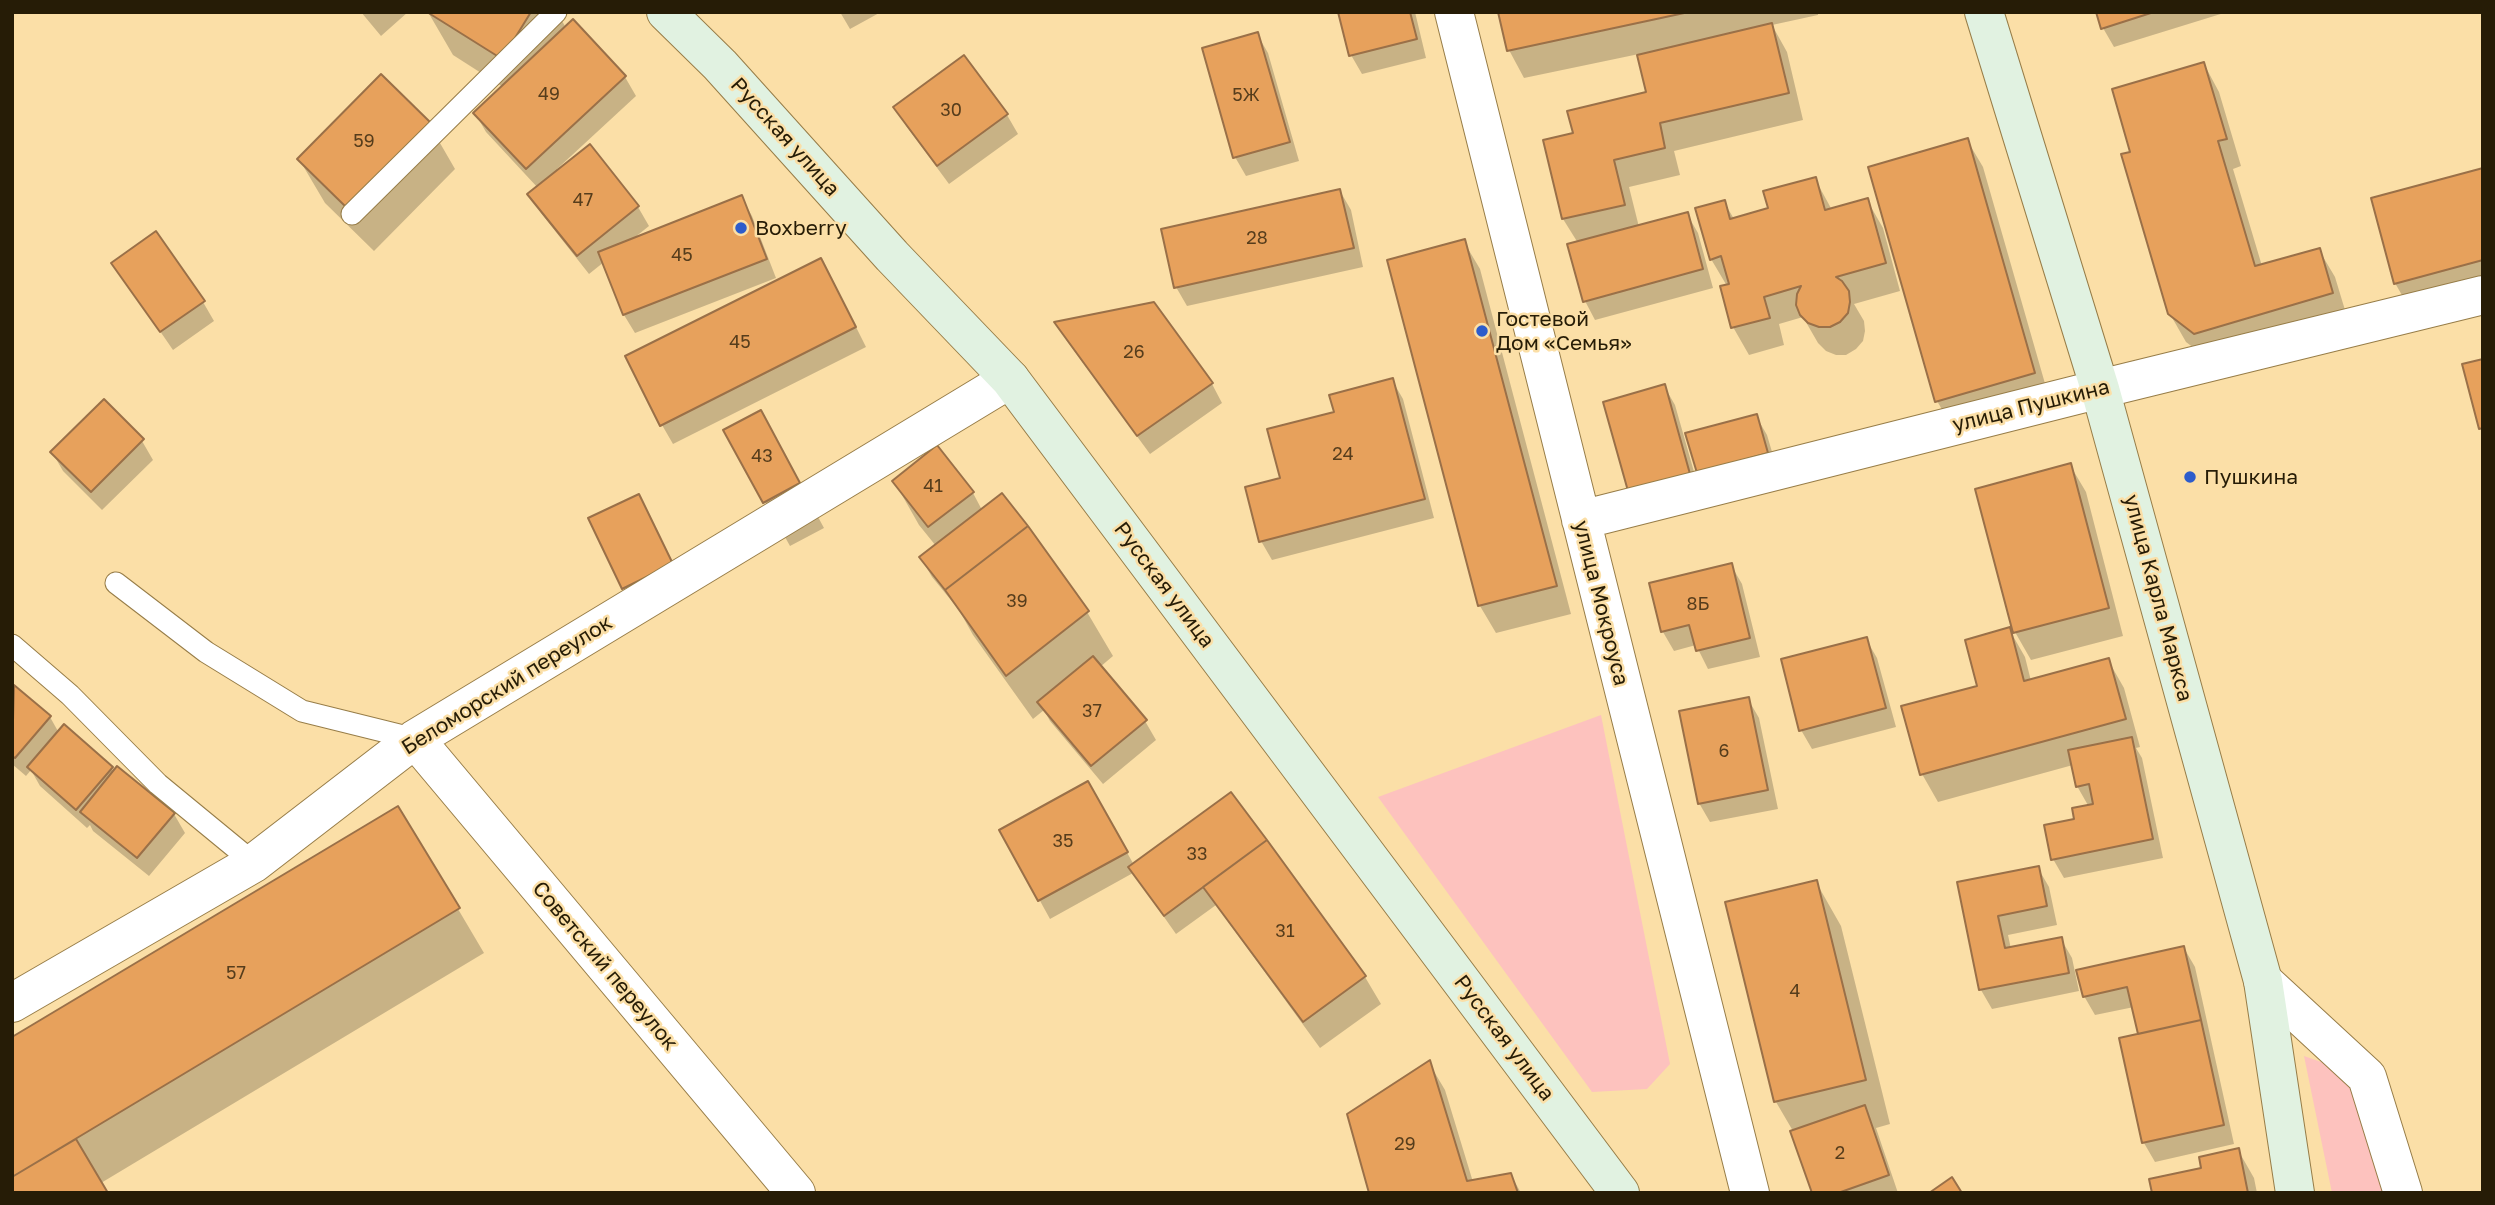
<!DOCTYPE html>
<meta charset="utf-8">
<style>
body{margin:0}
#map{position:relative;width:2495px;height:1205px;overflow:hidden;background:#fbdfa7;font-family:"Golos Text",sans-serif}
canvas{display:block}
.frame{position:absolute;inset:0;border:14px solid #261c06;pointer-events:none}
</style>
<div id="map">
<canvas width="2495" height="1205"></canvas>
<div class="frame"></div>
</div>
<script>
const ctx = document.querySelector('canvas').getContext('2d');
ctx.lineJoin = 'round';
function fillPath(path, color) { ctx.fillStyle = color; ctx.fill(path, 'evenodd'); }
function strokePath(path, color, width, dash) { ctx.strokeStyle = color; ctx.lineWidth = width; ctx.lineCap = dash ? 'butt' : 'round'; ctx.setLineDash(dash || []); ctx.stroke(path); }
function label(font, color, halo, rows, align = 'center') {
  ctx.font = font + ' "Golos Text",sans-serif'; ctx.lineWidth = 5; ctx.setLineDash([]); ctx.textBaseline = 'middle'; ctx.strokeStyle = halo; ctx.fillStyle = color; for (const [text, x, y, turn = 0] of rows) {
    ctx.save(); ctx.translate(x, y); ctx.rotate((+turn || 0) * Math.PI / 180); ctx.textAlign = isNaN(turn) ? turn : align; if (halo) ctx.strokeText(text, 0, 0); ctx.fillText(text, 0, 0); ctx.restore();
  }
}
fillPath(new Path2D(`
 M 1601,715 L 1670,1064 L 1647,1089 L 1592,1092 L 1378,797 Z
 M 2304,1056 L 2350,1072 L 2388,1193 L 2332,1193 Z`), '#fdc2be');
fillPath(new Path2D(`
 M 361,12 L 408,12 L 381,36 Z
 M 428,12 L 557,12 L 566,28 L 625,77 L 636,96 L 557,169 L 559,171 L 590,147 L 638,207 L 649,226 L 634,238 L 741,197 L 752,216 L 776,278 L 635,333 L 624,315 L 604,262 L 589,274 L 541,213 L 530,194 L 538,188 L 486,132 L 475,113 L 503,87 L 453,55 Z
 M 840,12 L 881,12 L 850,29 Z
 M 1340,12 L 1415,12 L 1426,58 L 1362,74 L 1351,55 Z
 M 1500,12 L 1818,12 L 1818,15 L 1772,25 L 1787,52 L 1803,120 L 1674,151 L 1680,175 L 1629,187 L 1639,227 L 1687,214 L 1698,233 L 1713,288 L 1595,320 L 1585,301 L 1578,243 L 1563,219 L 1575,134 L 1648,93 L 1639,54 L 1524,78 L 1509,50 Z
 M 2098,12 L 2224,12 L 2224,13 L 2114,47 L 2103,28 Z
 M 1257,34 L 1268,53 L 1299,161 L 1246,176 L 1235,157 Z
 M 2204,64 L 2219,92 L 2241,166 L 2233,169 L 2262,266 L 2319,250 L 2335,277 L 2348,320 L 2211,361 L 2186,342 L 2170,314 L 2132,153 Z
 M 896,108 L 1007,115 L 1018,134 L 949,184 L 907,127 Z
 M 429,124 L 455,169 L 374,251 L 325,203 L 299,159 Z
 M 1967,140 L 1983,167 L 2050,401 L 1953,428 L 1937,401 Z
 M 2483,170 L 2483,292 L 2411,311 L 2395,283 Z
 M 1815,179 L 1832,210 L 1867,200 L 1883,228 L 1900,291 L 1854,304 L 1864,321 L 1865,331 L 1863,341 L 1856,349 L 1846,355 L 1836,355 L 1826,351 L 1818,343 L 1803,317 L 1779,324 L 1784,345 L 1749,355 L 1733,327 L 1727,286 L 1711,259 L 1724,202 L 1734,219 L 1770,209 Z
 M 1340,191 L 1351,210 L 1363,267 L 1187,306 L 1176,287 Z
 M 1464,242 L 1480,269 L 1571,614 L 1496,633 L 1480,606 L 1389,262 Z
 M 113,263 L 203,302 L 214,321 L 173,350 Z
 M 832,279 L 866,347 L 673,444 L 662,425 Z
 M 1057,323 L 1212,384 L 1222,403 L 1150,454 L 1067,341 Z
 M 1392,380 L 1403,399 L 1434,518 L 1272,560 L 1261,541 L 1282,479 L 1336,413 Z
 M 1664,386 L 1675,405 L 1700,493 L 1641,509 Z
 M 1756,416 L 1767,435 L 1778,472 L 1709,492 Z
 M 725,430 L 785,456 L 824,528 L 790,546 Z
 M 142,441 L 153,460 L 102,510 L 63,471 L 52,452 Z
 M 2070,465 L 2086,492 L 2123,636 L 2031,660 L 2015,632 Z
 M 894,481 L 973,493 L 982,510 L 1087,612 L 1113,656 L 1100,667 L 1145,721 L 1156,740 L 1103,784 L 1050,721 L 1044,710 L 1033,719 L 973,635 L 959,610 L 932,577 L 921,558 L 936,546 L 919,525 Z
 M 1731,565 L 1742,584 L 1760,657 L 1708,669 L 1696,645 L 1674,651 L 1663,632 L 1651,584 Z
 M 2009,629 L 2025,657 L 2031,681 L 2108,660 L 2124,688 L 2140,747 L 2136,748 L 2142,758 L 2163,858 L 2064,878 L 2053,859 L 2076,821 L 2089,807 L 2077,786 L 2073,765 L 1938,802 L 1922,774 L 1980,687 Z
 M 1866,639 L 1877,658 L 1896,727 L 1812,749 L 1801,730 Z
 M 14,687 L 50,717 L 59,733 L 174,814 L 185,833 L 149,876 L 93,831 L 90,825 L 87,828 L 40,786 L 31,770 L 26,776 L 12,764 L 12,689 Z
 M 1748,699 L 1759,718 L 1778,809 L 1710,822 L 1699,803 Z
 M 1088,783 L 1134,865 L 1231,794 L 1365,977 L 1381,1004 L 1320,1048 L 1216,905 L 1176,934 L 1133,873 L 1050,919 L 1001,830 Z
 M 2038,868 L 2049,887 L 2057,925 L 2008,935 L 2011,949 L 2061,939 L 2072,958 L 2079,991 L 1992,1009 L 1981,990 L 1959,884 Z
 M 1816,882 L 1841,926 L 1890,1124 L 1876,1128 L 1898,1193 L 1814,1193 L 1793,1131 L 1776,1102 L 1727,903 Z
 M 458,909 L 484,953 L 101,1183 L 12,1193 L 12,1039 Z
 M 2184,948 L 2195,967 L 2234,1144 L 2155,1162 L 2144,1143 L 2121,1039 L 2140,1035 L 2134,1007 L 2095,1015 L 2084,996 Z
 M 1429,1063 L 1445,1090 L 1473,1182 L 1511,1175 L 1521,1193 L 1371,1193 Z
 M 2238,1150 L 2254,1178 L 2257,1193 L 2154,1193 Z`), '#0003');
const building = new Path2D(`
 M 427,12 L 531,12 L 502,59 Z
 M 1338,12 L 1410,12 L 1417,39 L 1349,56 Z
 M 1498,12 L 1689,12 L 1507,51 Z
 M 2096,12 L 2154,12 L 2101,29 Z
 M 573,19 L 626,76 L 526,169 L 473,113 Z
 M 1772,23 L 1789,93 L 1660,123 L 1665,148 L 1614,160 L 1625,205 L 1562,219 L 1543,140 L 1573,133 L 1567,111 L 1646,92 L 1637,55 Z
 M 1258,32 L 1290,142 L 1233,158 L 1202,48 Z
 M 964,55 L 1008,114 L 937,166 L 893,107 Z
 M 2204,62 L 2227,139 L 2218,141 L 2255,266 L 2320,248 L 2333,293 L 2194,334 L 2168,314 L 2121,154 L 2130,152 L 2112,89 Z
 M 381,74 L 431,123 L 347,208 L 297,159 Z
 M 1968,138 L 2035,373 L 1935,402 L 1868,167 Z
 M 590,144 L 639,206 L 577,256 L 527,194 Z
 M 2483,168 L 2483,260 L 2394,284 L 2371,198 Z
 M 1816,177 L 1825,210 L 1868,198 L 1886,263 L 1836,277 L 1842,281 L 1849,291 L 1850,302 L 1848,313 L 1840,322 L 1830,327 L 1819,327 L 1808,323 L 1800,315 L 1796,305 L 1797,294 L 1801,286 L 1764,297 L 1770,318 L 1731,328 L 1720,286 L 1729,284 L 1721,256 L 1710,260 L 1695,208 L 1725,200 L 1730,219 L 1768,208 L 1763,191 Z
 M 1340,189 L 1354,248 L 1174,288 L 1161,229 Z
 M 742,195 L 767,259 L 623,315 L 598,252 Z
 M 1688,212 L 1703,269 L 1583,302 L 1567,244 Z
 M 156,231 L 205,301 L 160,332 L 111,263 Z
 M 1465,239 L 1557,586 L 1478,606 L 1387,260 Z
 M 821,258 L 856,327 L 660,426 L 625,356 Z
 M 1154,302 L 1213,383 L 1137,436 L 1054,322 Z
 M 2483,359 L 2483,428 L 2479,429 L 2462,364 Z
 M 1393,378 L 1425,499 L 1259,542 L 1245,487 L 1280,478 L 1267,429 L 1334,412 L 1329,395 Z
 M 1665,384 L 1690,474 L 1628,491 L 1603,402 Z
 M 104,399 L 144,439 L 91,492 L 50,452 Z
 M 761,410 L 800,483 L 763,503 L 723,430 Z
 M 1757,414 L 1768,453 L 1697,473 L 1685,433 Z
 M 937,445 L 974,492 L 928,527 L 892,481 Z
 M 2071,463 L 2109,608 L 2013,633 L 1975,489 Z
 M 1002,493 L 1028,526 L 945,590 L 919,557 Z
 M 639,494 L 673,564 L 622,589 L 588,518 Z
 M 1028,526 L 1089,611 L 1006,676 L 945,590 Z
 M 1732,563 L 1750,638 L 1696,651 L 1689,625 L 1661,632 L 1649,583 Z
 M 2010,627 L 2024,681 L 2109,658 L 2126,719 L 1920,775 L 1901,706 L 1977,686 L 1965,640 Z
 M 1867,637 L 1886,708 L 1799,731 L 1781,659 Z
 M 1093,656 L 1147,720 L 1091,766 L 1037,702 Z
 M 14,685 L 51,716 L 15,758 L 12,756 Z
 M 1749,697 L 1768,790 L 1698,804 L 1679,711 Z
 M 64,724 L 113,767 L 76,810 L 27,767 Z
 M 2132,737 L 2153,839 L 2051,860 L 2044,825 L 2074,819 L 2072,808 L 2093,804 L 2089,784 L 2076,787 L 2068,750 Z
 M 117,766 L 175,813 L 137,858 L 80,812 Z
 M 1088,781 L 1128,852 L 1038,901 L 999,830 Z
 M 1231,792 L 1267,840 L 1164,916 L 1128,867 Z
 M 398,806 L 460,908 L 12,1177 L 12,1037 Z
 M 1267,840 L 1366,976 L 1303,1022 L 1203,887 Z
 M 2039,866 L 2047,906 L 1998,916 L 2005,948 L 2062,937 L 2069,973 L 1979,990 L 1957,882 Z
 M 1817,880 L 1866,1080 L 1774,1102 L 1725,902 Z
 M 2184,946 L 2201,1020 L 2138,1034 L 2127,987 L 2083,997 L 2076,970 Z
 M 2201,1020 L 2224,1125 L 2142,1143 L 2119,1038 Z
 M 1430,1060 L 1467,1181 L 1511,1173 L 1518,1193 L 1369,1193 L 1347,1114 Z
 M 1865,1105 L 1889,1175 L 1838,1193 L 1812,1193 L 1790,1131 Z
 M 76,1139 L 108,1193 L 12,1193 L 12,1177 Z
 M 2239,1148 L 2248,1193 L 2152,1193 L 2149,1179 L 2201,1168 L 2199,1157 Z
 M 1952,1177 L 1962,1193 L 1929,1193 Z`);
fillPath(building, '#e7a15c');
strokePath(building, '#9a7048', 2);
const lane = new Path2D(`
 M 352,214 L 556,12
 M 116,583 L 206,652 L 302,711 L 415,739
 M 12,645 L 70,695 L 158,784 L 254,863`);
const street = new Path2D(`
 M 1454,12 L 1750,1193
 M 1581,520 L 2100,389 L 2483,295
 M 415,739 L 796,1193
 M 2263,981 L 2367,1077 L 2403,1193
 M 12,1003 L 254,863 L 415,739 L 1010,379`);
const secondary = new Path2D(`
 M 666,12 L 720,65 L 892,256 L 1010,379 L 1620,1193
 M 1984,12 L 2100,389 L 2263,981 L 2295,1193`);
strokePath(lane, '#977d48', 23);
strokePath(street, '#977d48', 40);
strokePath(secondary, '#977d48', 40);
strokePath(lane, '#fff', 21);
strokePath(street, '#fff', 38);
strokePath(secondary, '#e1f2e1', 38);
for (const [x, y, r, color] of [
 [741,228,7,"#2d5ccb"],
 [1482,331,7,"#2d5ccb"],
 [2190,477,7,"#2d5ccb"]
]) { const dot = new Path2D(); dot.arc(x, y, r, 0, 2 * Math.PI); ctx.fillStyle = color; ctx.fill(dot); strokePath(dot, '#fbdfa7', 2.5); }
label('18px', '#563d1c', null, [
 ["49",549,94],
 ["5Ж",1246,95],
 ["30",951,110],
 ["59",364,141],
 ["47",583,200],
 ["28",1257,238],
 ["45",682,255],
 ["45",740,342],
 ["26",1134,352],
 ["24",1343,454],
 ["43",762,456],
 ["41",933,486],
 ["39",1017,601],
 ["8Б",1698,604],
 ["37",1092,711],
 ["6",1724,751],
 ["35",1063,841],
 ["33",1197,854],
 ["31",1285,931],
 ["57",236,973],
 ["4",1795,991],
 ["29",1405,1144],
 ["2",1840,1153]
]);
label('21px', '#261c06', '#fbdfa7', [
 ["Русская улица",785,137,48],
 ["улица Пушкина",2031,406,-14],
 ["Русская улица",1164,585,53],
 ["улица Карла Маркса",2158,598,75],
 ["улица Мокроуса",1601,603,76],
 ["Беломорский переулок",507,685,-32],
 ["Советский переулок",605,966,50],
 ["Русская улица",1504,1038,53]
]);
label('21px', '#261c06', '#fbdfa7', [
 ["Boxberry",755,228],
 ["Гостевой",1496,319],
 ["Дом «Семья»",1496,343],
 ["Пушкина",2204,477]
], 'left');
</script>
